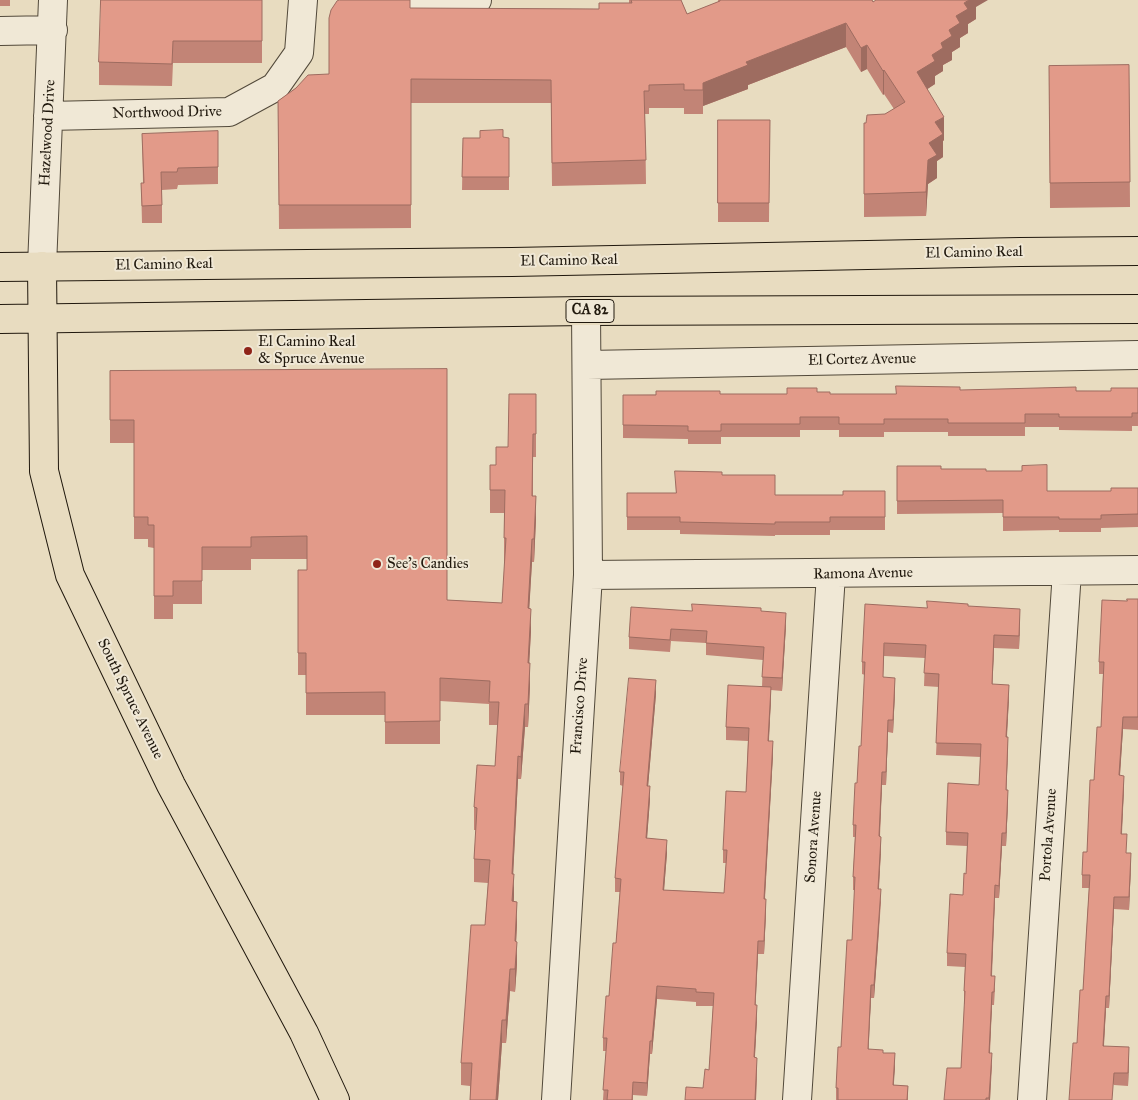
<!DOCTYPE html>
<style>
body{margin:0}
canvas{display:block;background:#e8dcc0}
</style>
<canvas width="1138" height="1100"></canvas>
<script>
const ctx = document.querySelector('canvas').getContext('2d');
ctx.lineJoin = 'round';
function strokePath(path, color, width, dash) { ctx.strokeStyle = color; ctx.lineWidth = width; ctx.lineCap = dash ? 'butt' : 'round'; ctx.setLineDash(dash || []); ctx.stroke(path); }
function fillPath(path, color) { ctx.fillStyle = color; ctx.fill(path, 'evenodd'); }
function label(font, color, halo, rows, align = 'center') {
  ctx.font = font + ' "IM FELL Great Primer",serif'; ctx.lineWidth = 4; ctx.setLineDash([]); ctx.textBaseline = 'middle'; ctx.strokeStyle = halo; ctx.fillStyle = color; for (const [text, x, y, turn = 0] of rows) {
    ctx.save(); ctx.translate(x, y); ctx.rotate((+turn || 0) * Math.PI / 180); ctx.textAlign = isNaN(turn) ? turn : align; if (halo) ctx.strokeText(text, 0, 0); ctx.fillText(text, 0, 0); ctx.restore();
  }
}
const minor = new Path2D(`
 M 404,0 L 429,2 L 477,0
 M 0,31 L 53,30
 M 48,116 L 229,112 L 275,87 L 299,53 L 303,0
 M 42,266 L 53,0
 M 587,365 L 1138,355
 M 588,575 L 1138,570
 M 556,1100 L 588,575 L 586,311
 M 797,1100 L 831,574
 M 1032,1100 L 1067,571`);
const major = new Path2D(`
 M 42,266 L 44,471 L 70,575 L 171,785 L 304,1033 L 335,1100
 M 0,267 L 512,262 L 1020,252 L 1138,251
 M 0,319 L 586,311 L 1138,309`);
strokePath(minor, '#52493a', 30);
strokePath(major, '#20180d', 30);
strokePath(minor, '#f0e8d6', 28);
strokePath(major, '#e8dcc0', 28);
fillPath(new Path2D(`
 M 0,0 L 10,0 L 10,6 L 0,6 Z
 M 262,0 L 262,63 L 173,63 L 172,86 L 99,85 L 99,62 Z
 M 629,0 L 681,0 L 687,14 L 718,2 L 718,0 L 872,0 L 873,2 L 976,7 L 976,19 L 968,24 L 968,33 L 960,38 L 960,47 L 952,52 L 952,60 L 943,65 L 943,71 L 935,76 L 935,84 L 927,89 L 944,140 L 943,141 L 943,157 L 937,161 L 937,178 L 928,184 L 926,216 L 864,217 L 864,123 L 866,123 L 885,114 L 894,109 L 884,94 L 883,95 L 867,69 L 861,72 L 846,47 L 748,85 L 748,89 L 703,106 L 703,114 L 684,114 L 684,108 L 649,108 L 649,114 L 645,114 L 646,184 L 552,186 L 551,103 L 411,103 L 411,228 L 279,229 L 278,101 L 296,88 L 329,74 L 410,8 L 599,9 L 629,3 Z
 M 1129,65 L 1130,207 L 1050,208 L 1049,66 Z
 M 718,120 L 770,120 L 769,222 L 718,222 Z
 M 218,131 L 218,184 L 178,185 L 177,189 L 162,190 L 162,223 L 142,223 L 141,183 L 143,183 L 142,134 Z
 M 463,138 L 509,138 L 509,190 L 462,190 Z
 M 110,371 L 447,600 L 502,603 L 505,561 L 504,561 L 504,513 L 490,513 L 490,465 L 496,465 L 508,447 L 536,394 L 536,457 L 533,457 L 533,496 L 536,519 L 534,562 L 532,562 L 529,609 L 531,631 L 529,663 L 530,686 L 528,727 L 525,727 L 521,779 L 518,779 L 513,874 L 514,901 L 517,924 L 516,942 L 517,964 L 515,992 L 510,991 L 506,1043 L 502,1043 L 498,1100 L 470,1100 L 470,1086 L 461,1085 L 461,1063 L 485,925 L 488,883 L 474,882 L 474,859 L 476,830 L 474,830 L 474,807 L 495,766 L 498,725 L 489,725 L 489,704 L 440,701 L 440,744 L 385,744 L 385,715 L 306,715 L 306,675 L 298,675 L 298,570 L 307,570 L 307,559 L 251,559 L 251,570 L 202,570 L 202,604 L 173,604 L 173,619 L 154,619 L 154,548 L 148,547 L 148,539 L 134,539 L 134,443 L 110,443 Z
 M 1138,388 L 1138,426 L 1132,426 L 1132,431 L 1059,430 L 1059,427 L 1025,427 L 1025,436 L 948,436 L 948,432 L 884,432 L 884,437 L 839,437 L 839,430 L 800,430 L 800,437 L 721,437 L 721,444 L 688,444 L 688,439 L 623,438 L 623,395 L 720,394 L 787,394 L 817,392 L 830,394 L 896,394 L 960,390 L 1111,391 Z
 M 897,466 L 941,469 L 986,471 L 1047,491 L 1111,491 L 1138,488 L 1138,527 L 1101,528 L 1101,532 L 1059,532 L 1059,530 L 1003,531 L 1003,513 L 897,514 Z
 M 722,475 L 775,495 L 843,495 L 885,491 L 885,530 L 830,530 L 830,535 L 775,535 L 775,536 L 680,534 L 680,530 L 627,530 L 627,493 L 676,493 Z
 M 1138,599 L 1138,730 L 1123,729 L 1120,776 L 1124,788 L 1122,834 L 1126,853 L 1131,865 L 1129,910 L 1114,909 L 1109,1008 L 1106,1008 L 1104,1046 L 1129,1060 L 1128,1086 L 1114,1085 L 1077,1043 L 1083,990 L 1089,888 L 1082,888 L 1082,875 L 1087,852 L 1094,780 L 1101,727 L 1103,674 L 1099,674 L 1099,662 L 1127,601 Z
 M 968,606 L 1020,622 L 1019,649 L 994,648 L 992,684 L 1009,697 L 1007,737 L 1008,750 L 1006,790 L 1008,802 L 1006,846 L 1002,846 L 999,898 L 995,898 L 992,976 L 995,989 L 994,1005 L 992,1005 L 990,1053 L 992,1066 L 990,1100 L 944,1100 L 961,1068 L 965,1004 L 964,1004 L 964,991 L 965,967 L 947,966 L 947,953 L 963,895 L 966,874 L 967,846 L 946,845 L 946,832 L 979,785 L 981,757 L 936,755 L 939,687 L 924,686 L 925,658 L 884,656 L 883,677 L 895,691 L 893,733 L 888,732 L 886,785 L 882,785 L 880,837 L 881,849 L 879,889 L 881,902 L 878,944 L 874,998 L 871,998 L 868,1049 L 883,1053 L 895,1066 L 893,1085 L 908,1086 L 908,1100 L 836,1100 L 836,1088 L 841,1047 L 852,940 L 855,890 L 853,890 L 853,877 L 855,837 L 853,837 L 853,825 L 861,746 L 865,675 L 862,674 L 862,662 L 927,608 Z
 M 692,611 L 761,611 L 786,625 L 782,691 L 771,690 L 769,741 L 773,754 L 765,899 L 766,912 L 764,954 L 758,954 L 755,1005 L 757,1018 L 755,1057 L 757,1071 L 756,1100 L 685,1100 L 703,1088 L 709,1070 L 713,1006 L 696,1006 L 696,1002 L 657,999 L 652,1054 L 650,1054 L 647,1096 L 633,1095 L 633,1100 L 603,1100 L 606,1051 L 603,1051 L 603,1038 L 616,943 L 620,892 L 615,892 L 615,878 L 623,786 L 620,785 L 620,772 L 656,694 L 648,786 L 650,799 L 647,838 L 667,853 L 664,890 L 724,893 L 726,863 L 723,863 L 723,850 L 746,792 L 748,741 L 726,740 L 726,727 L 762,687 L 763,660 L 706,655 L 706,643 L 671,641 L 670,652 L 629,649 L 629,637 Z`), '#c28476');
fillPath(new Path2D(`
 M 969,0 L 988,0 L 976,7 L 976,19 L 968,24 L 968,33 L 960,38 L 960,47 L 952,52 L 952,60 L 943,65 L 943,71 L 935,76 L 935,84 L 917,96 L 917,72 L 941,43 L 964,3 Z
 M 846,23 L 846,47 L 748,85 L 748,89 L 703,106 L 703,83 L 746,62 Z
 M 867,45 L 867,69 L 861,72 L 861,48 Z
 M 884,70 L 884,94 L 883,95 L 883,71 Z
 M 944,117 L 944,140 L 943,141 L 943,157 L 937,161 L 937,178 L 928,184 L 926,216 L 926,192 L 929,143 L 935,122 Z
 M 536,496 L 536,519 L 534,562 L 534,539 Z
 M 532,539 L 532,562 L 528,631 L 528,608 Z
 M 531,609 L 531,631 L 528,686 L 528,663 Z
 M 1020,609 L 1020,622 L 1019,649 L 1019,636 Z
 M 786,613 L 786,625 L 782,691 L 782,678 Z
 M 994,635 L 994,648 L 992,696 L 992,684 Z
 M 530,663 L 530,686 L 528,727 L 528,704 Z
 M 895,678 L 895,691 L 893,733 L 893,720 Z
 M 656,680 L 656,694 L 647,799 L 647,786 Z
 M 1009,685 L 1009,697 L 1006,750 L 1006,737 Z
 M 771,687 L 771,701 L 768,754 L 768,741 Z
 M 525,704 L 525,727 L 521,779 L 521,757 Z
 M 1123,717 L 1123,729 L 1119,788 L 1119,775 Z
 M 888,720 L 888,732 L 886,785 L 886,772 Z
 M 1008,737 L 1008,750 L 1006,802 L 1006,790 Z
 M 773,741 L 773,754 L 764,912 L 764,899 Z
 M 518,756 L 518,779 L 512,897 L 512,874 Z
 M 882,772 L 882,785 L 879,849 L 879,836 Z
 M 1124,776 L 1124,788 L 1121,846 L 1121,834 Z
 M 650,786 L 650,799 L 646,852 L 646,838 Z
 M 1008,790 L 1008,802 L 1006,846 L 1006,833 Z
 M 1002,833 L 1002,846 L 999,898 L 999,886 Z
 M 881,837 L 881,849 L 878,902 L 878,889 Z
 M 667,840 L 667,853 L 663,903 L 663,890 Z
 M 1131,853 L 1131,865 L 1129,910 L 1129,897 Z
 M 514,874 L 514,897 L 512,924 L 512,901 Z
 M 995,885 L 995,898 L 991,988 L 991,976 Z
 M 881,889 L 878,944 L 874,998 L 874,985 Z
 M 1114,897 L 1114,909 L 1109,1008 L 1109,996 Z
 M 766,899 L 766,912 L 764,954 L 764,941 Z
 M 517,902 L 517,924 L 515,964 L 515,941 Z
 M 758,941 L 758,954 L 755,1018 L 755,1005 Z
 M 517,942 L 517,964 L 515,992 L 515,969 Z
 M 510,969 L 510,991 L 506,1043 L 506,1020 Z
 M 871,985 L 871,998 L 868,1062 L 868,1049 Z
 M 657,986 L 657,999 L 652,1054 L 652,1041 Z
 M 992,992 L 992,1005 L 989,1066 L 989,1053 Z
 M 1106,996 L 1106,1008 L 1103,1058 L 1103,1046 Z
 M 757,1005 L 757,1018 L 754,1071 L 754,1057 Z
 M 502,1020 L 502,1043 L 498,1100 L 496,1100 Z
 M 650,1041 L 650,1054 L 647,1096 L 647,1083 Z
 M 1129,1047 L 1129,1060 L 1128,1086 L 1128,1073 Z
 M 895,1053 L 895,1066 L 893,1098 L 893,1085 Z
 M 992,1053 L 990,1100 L 989,1100 Z
 M 757,1058 L 756,1100 L 755,1100 Z`), '#9e6c60');
const building = new Path2D(`
 M 101,0 L 262,0 L 262,41 L 173,41 L 172,64 L 99,62 Z
 M 340,0 L 410,0 L 410,8 L 599,9 L 599,3 L 632,3 L 631,0 L 681,0 L 687,14 L 720,1 L 720,0 L 872,0 L 873,2 L 876,0 L 969,0 L 964,3 L 968,9 L 956,16 L 960,23 L 949,30 L 952,36 L 941,43 L 943,48 L 932,55 L 935,61 L 917,72 L 944,117 L 935,122 L 943,134 L 929,143 L 937,155 L 928,160 L 926,192 L 864,194 L 864,123 L 866,123 L 867,115 L 885,114 L 905,102 L 884,70 L 883,71 L 867,45 L 861,48 L 846,23 L 746,62 L 748,65 L 703,83 L 703,90 L 684,90 L 684,84 L 649,85 L 649,91 L 644,91 L 646,160 L 552,163 L 551,80 L 411,79 L 411,205 L 279,205 L 278,101 L 296,88 L 308,75 L 329,74 L 329,18 L 331,10 L 337,1 Z
 M 1129,65 L 1130,182 L 1050,183 L 1049,66 Z
 M 718,120 L 770,120 L 769,203 L 718,203 Z
 M 503,130 L 503,137 L 509,138 L 509,177 L 462,177 L 463,138 L 480,138 L 480,131 Z
 M 218,131 L 218,167 L 178,168 L 177,172 L 161,172 L 162,205 L 142,206 L 141,183 L 144,183 L 142,134 Z
 M 447,369 L 447,600 L 502,603 L 506,538 L 504,538 L 505,490 L 490,490 L 490,465 L 496,465 L 496,447 L 508,447 L 509,394 L 536,394 L 536,434 L 533,434 L 532,496 L 536,496 L 534,539 L 532,539 L 528,608 L 531,609 L 528,663 L 530,663 L 528,704 L 525,704 L 521,757 L 518,756 L 512,874 L 514,874 L 512,901 L 517,902 L 515,941 L 517,942 L 515,969 L 510,969 L 506,1020 L 502,1020 L 496,1100 L 470,1100 L 472,1063 L 461,1063 L 471,925 L 485,925 L 490,860 L 474,859 L 477,808 L 474,807 L 477,765 L 495,766 L 499,702 L 489,702 L 490,681 L 440,678 L 440,721 L 385,722 L 385,692 L 306,693 L 306,653 L 298,653 L 298,570 L 307,570 L 307,536 L 251,537 L 251,547 L 202,547 L 202,581 L 173,581 L 173,596 L 154,596 L 154,525 L 148,525 L 148,517 L 134,517 L 134,420 L 110,420 L 110,371 Z
 M 896,386 L 960,387 L 960,390 L 1076,387 L 1076,391 L 1111,391 L 1111,388 L 1138,388 L 1138,413 L 1132,413 L 1132,417 L 1059,417 L 1059,414 L 1025,414 L 1025,423 L 948,423 L 948,419 L 884,419 L 884,424 L 839,424 L 839,417 L 800,417 L 800,424 L 721,424 L 721,431 L 688,431 L 688,426 L 623,425 L 623,395 L 656,395 L 656,391 L 720,391 L 720,394 L 787,394 L 787,388 L 817,388 L 817,392 L 830,392 L 830,394 L 896,394 Z
 M 1047,465 L 1047,491 L 1111,491 L 1111,488 L 1138,488 L 1138,514 L 1101,515 L 1101,519 L 1059,519 L 1059,517 L 1003,517 L 1003,500 L 897,501 L 897,466 L 941,466 L 941,469 L 986,469 L 986,471 L 1022,471 L 1022,466 Z
 M 675,471 L 722,472 L 722,475 L 775,475 L 775,495 L 843,495 L 843,491 L 885,491 L 885,517 L 830,517 L 830,522 L 775,522 L 775,524 L 680,522 L 680,517 L 627,517 L 627,493 L 676,493 Z
 M 1127,599 L 1138,599 L 1138,717 L 1123,717 L 1119,775 L 1124,776 L 1121,834 L 1127,834 L 1126,853 L 1131,853 L 1129,897 L 1114,897 L 1109,996 L 1106,996 L 1103,1046 L 1129,1047 L 1128,1073 L 1114,1073 L 1112,1100 L 1069,1100 L 1073,1043 L 1077,1043 L 1080,990 L 1083,990 L 1086,939 L 1090,875 L 1082,875 L 1083,852 L 1087,852 L 1090,780 L 1094,780 L 1097,727 L 1101,727 L 1104,662 L 1099,662 L 1102,600 L 1127,601 Z
 M 927,601 L 968,604 L 968,606 L 1020,609 L 1019,636 L 994,635 L 992,684 L 1009,685 L 1006,737 L 1008,737 L 1006,790 L 1008,790 L 1006,833 L 1002,833 L 999,886 L 995,885 L 991,976 L 995,976 L 994,992 L 992,992 L 989,1053 L 992,1053 L 989,1098 L 986,1098 L 986,1100 L 944,1100 L 947,1068 L 961,1068 L 965,991 L 964,991 L 966,954 L 947,953 L 950,894 L 963,895 L 964,873 L 966,874 L 968,833 L 946,832 L 948,783 L 979,785 L 981,744 L 936,743 L 939,674 L 924,673 L 926,645 L 884,643 L 883,677 L 895,678 L 893,720 L 888,720 L 886,772 L 882,772 L 879,836 L 881,837 L 878,889 L 881,889 L 878,931 L 874,985 L 871,985 L 868,1049 L 883,1050 L 883,1053 L 895,1053 L 893,1085 L 908,1086 L 907,1100 L 838,1100 L 838,1088 L 836,1088 L 838,1047 L 841,1047 L 847,940 L 852,940 L 855,877 L 853,877 L 856,825 L 853,825 L 855,783 L 857,783 L 859,746 L 861,746 L 865,662 L 862,662 L 865,604 L 927,608 Z
 M 692,604 L 761,608 L 761,611 L 786,613 L 782,678 L 762,677 L 764,647 L 706,643 L 707,631 L 671,629 L 670,640 L 629,637 L 631,607 L 692,611 Z
 M 629,678 L 656,680 L 647,786 L 650,786 L 646,838 L 667,840 L 663,890 L 724,893 L 727,850 L 723,850 L 726,791 L 746,792 L 749,728 L 726,727 L 728,685 L 771,687 L 768,741 L 773,741 L 764,899 L 766,899 L 764,941 L 758,941 L 755,1005 L 757,1005 L 754,1057 L 757,1058 L 755,1100 L 685,1100 L 686,1087 L 703,1088 L 705,1069 L 709,1070 L 714,993 L 696,992 L 696,989 L 657,986 L 652,1041 L 650,1041 L 647,1083 L 633,1082 L 632,1100 L 607,1100 L 608,1090 L 603,1090 L 607,1038 L 603,1038 L 606,996 L 609,996 L 613,943 L 616,943 L 621,879 L 615,878 L 624,772 L 620,772 Z`);
fillPath(building, '#e29a89');
strokePath(building, '#9e6c60', 1);
for (const [x, y, r, color] of [
 [248,351,5,"#8f2418"],
 [377,564,5,"#8f2418"]
]) { const dot = new Path2D(); dot.arc(x, y, r, 0, 2 * Math.PI); ctx.fillStyle = color; ctx.fill(dot); strokePath(dot, '#f0e8d6', 2); }
for (const [x, y, w] of [
 [590,311,48]
]) { const box = new Path2D(); box.roundRect(x - w / 2, y - 11.5, w, 23, 4); ctx.fillStyle = '#f0e8d6'; ctx.fill(box); strokePath(box, '#20180d', 1); }
label('bold 14px', '#20180d', null, [
 ["CA 82",590,311]
]);
label('15px', '#20180d', '#f0e8d6', [
 ["Northwood Drive",167,113,-1],
 ["Hazelwood Drive",48,133,-87],
 ["El Camino Real",974,253,-1],
 ["El Camino Real",569,261,-1],
 ["El Camino Real",164,265,-1],
 ["El Cortez Avenue",862,360,-1],
 ["Ramona Avenue",863,574,-1],
 ["South Spruce Avenue",130,699,64],
 ["Francisco Drive",580,706,-86],
 ["Portola Avenue",1049,835,-86],
 ["Sonora Avenue",814,837,-86]
]);
label('15px', '#20180d', '#f0e8d6', [
 ["El Camino Real",258,342],
 ["& Spruce Avenue",258,359],
 ["See's Candies",387,564]
], 'left');
</script>
